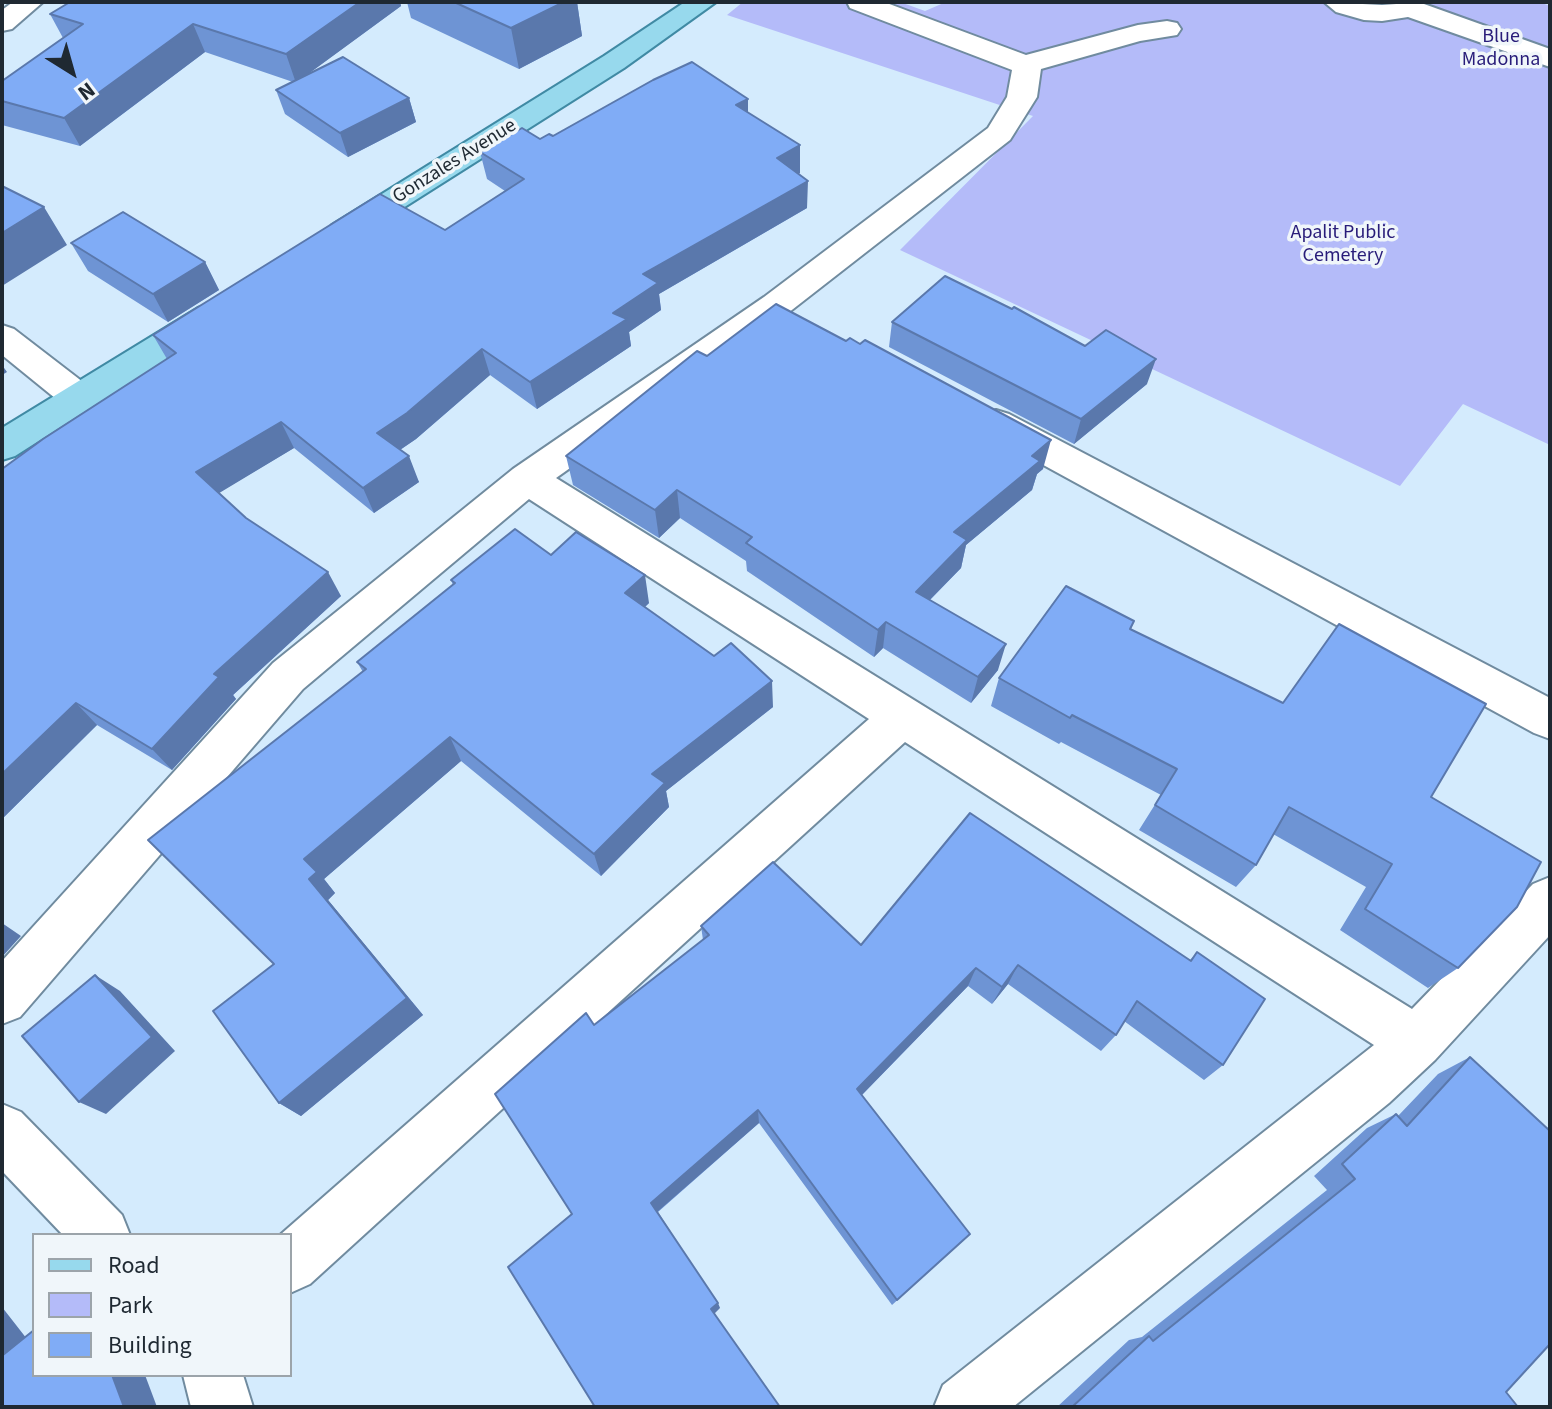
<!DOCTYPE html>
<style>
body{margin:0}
#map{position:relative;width:1552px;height:1409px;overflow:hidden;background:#d4ebfd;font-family:"Source Sans 3",sans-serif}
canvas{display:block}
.frame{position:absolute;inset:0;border:4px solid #1f2932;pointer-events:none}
.legend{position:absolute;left:32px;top:1233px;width:260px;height:144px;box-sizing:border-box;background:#f0f6fa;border:2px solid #9ca4aa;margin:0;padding:10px 14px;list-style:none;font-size:24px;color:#1f2932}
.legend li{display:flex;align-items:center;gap:16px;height:40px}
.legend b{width:40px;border:2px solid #9ca4aa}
.north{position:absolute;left:32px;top:32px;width:80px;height:80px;-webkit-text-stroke:6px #f0f6fa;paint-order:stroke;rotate:143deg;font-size:22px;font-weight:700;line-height:32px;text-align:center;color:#1f2932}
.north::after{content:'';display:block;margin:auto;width:28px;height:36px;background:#1f2932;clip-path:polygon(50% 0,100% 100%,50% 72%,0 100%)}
</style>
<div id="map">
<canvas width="1552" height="1409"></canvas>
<div class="frame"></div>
<ul class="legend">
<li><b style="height:10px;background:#97d9ed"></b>Road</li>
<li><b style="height:22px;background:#b4bbf9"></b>Park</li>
<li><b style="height:22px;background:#80acf6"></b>Building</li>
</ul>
<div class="north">N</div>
</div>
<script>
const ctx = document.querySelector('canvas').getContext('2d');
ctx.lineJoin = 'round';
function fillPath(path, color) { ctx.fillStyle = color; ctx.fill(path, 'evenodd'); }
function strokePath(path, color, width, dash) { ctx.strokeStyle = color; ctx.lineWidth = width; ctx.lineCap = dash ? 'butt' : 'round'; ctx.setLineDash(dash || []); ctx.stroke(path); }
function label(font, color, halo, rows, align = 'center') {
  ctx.font = font + ' "Source Sans 3",sans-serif'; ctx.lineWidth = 7; ctx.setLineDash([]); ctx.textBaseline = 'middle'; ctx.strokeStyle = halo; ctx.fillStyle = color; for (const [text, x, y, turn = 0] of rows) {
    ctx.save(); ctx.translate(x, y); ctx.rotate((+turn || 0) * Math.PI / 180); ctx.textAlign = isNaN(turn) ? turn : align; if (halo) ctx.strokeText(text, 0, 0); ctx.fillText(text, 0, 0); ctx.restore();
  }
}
fillPath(new Path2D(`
 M 743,2 L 900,2 L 925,11 L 946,2 L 1539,2 L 1550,6 L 1550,445 L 1463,404 L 1400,486 L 900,250 L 1033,116 L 727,15 Z`), '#b4bbf9');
const minor = new Path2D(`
 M 13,2 L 43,2 L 12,29 L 2,31 L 2,10 Z
 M 847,2 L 884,2 L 1026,55 L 1138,25 L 1167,21 L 1177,23 L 1181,29 L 1177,35 L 1140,41 L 1041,69 L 1037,97 L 1010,140 L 788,313 L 556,478 L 1412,1009 L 1533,884 L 1550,877 L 1550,935 L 1435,1060 L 1389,1103 L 1013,1407 L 934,1407 L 943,1385 L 1374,1045 L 905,742 L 310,1284 L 290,1293 L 290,1235 L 280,1235 L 869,719 L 529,499 L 303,689 L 20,1017 L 2,1024 L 2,961 L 273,663 L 513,469 L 764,297 L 988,128 L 1007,97 L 1012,70 L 850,8 Z
 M 1324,2 L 1382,5 L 1425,2 L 1424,4 L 1550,49 L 1550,67 L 1408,17 L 1382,21 L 1364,20 L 1336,12 Z
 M 2,325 L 14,329 L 92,389 L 97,398 L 92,407 L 79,411 L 66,407 L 2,355 Z
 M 996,410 L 1009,414 L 1550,698 L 1550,739 L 1534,733 L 983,432 L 977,423 L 983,414 Z
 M 2,1104 L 21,1112 L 122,1215 L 130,1235 L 63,1235 L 2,1171 Z
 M 183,1375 L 243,1375 L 253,1407 L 191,1407 Z`);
const major = new Path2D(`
 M 685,2 L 716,2 L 624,68 L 354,239 L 343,242 L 332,239 L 327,232 L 332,225 L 604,56 Z
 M 210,304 L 222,308 L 227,316 L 222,324 L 15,456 L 2,460 L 2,428 L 198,308 Z`);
strokePath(minor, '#708b9f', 4);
strokePath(major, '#408aa4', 4);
fillPath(minor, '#fff');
fillPath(major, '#97d9ed');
fillPath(new Path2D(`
 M 70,2 L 400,2 L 401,6 L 309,73 L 409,98 L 416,122 L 348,157 L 285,114 L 276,90 L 293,82 L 205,52 L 80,146 L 2,125 L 2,81 L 63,38 L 50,14 Z
 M 407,2 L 577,2 L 582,36 L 519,69 L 411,18 Z
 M 748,113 L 800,145 L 800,173 L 798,174 L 807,208 L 659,294 L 661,310 L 629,332 L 631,346 L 537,409 L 490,375 L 416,439 L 400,450 L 419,482 L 374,513 L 294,448 L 218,493 L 246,518 L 341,596 L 233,695 L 236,699 L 172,770 L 97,725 L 3,818 L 2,817 L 2,469 L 167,359 L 153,335 L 445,230 L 505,191 L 487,179 L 480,152 L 553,136 Z
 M 71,243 L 205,262 L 219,290 L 168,322 L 88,271 Z
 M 892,322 L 1147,384 L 1074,444 L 889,347 Z
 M 707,356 L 1043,469 L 1037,474 L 1032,490 L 966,545 L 961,568 L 930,600 L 998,670 L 971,703 L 883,648 L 874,657 L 747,571 L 746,561 L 680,518 L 659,538 L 573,485 L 566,456 Z
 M 551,555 L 649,603 L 645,607 L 773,707 L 666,791 L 669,807 L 601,876 L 461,761 L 324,879 L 335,893 L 328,900 L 423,1015 L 301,1116 L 279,1103 L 274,964 L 363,672 L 357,662 L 453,585 L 451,580 Z
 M 1134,621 L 1131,629 L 1431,797 L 1458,968 L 1428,988 L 1340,930 L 1366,887 L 1273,834 L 1256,865 L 1236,887 L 1139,830 L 1161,795 L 1061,742 L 1059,744 L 991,706 L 999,678 Z
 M 701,926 L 861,945 L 1190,960 L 1197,952 L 1223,1065 L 1204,1080 L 1124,1021 L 1116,1035 L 1101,1051 L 1008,984 L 992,1004 L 968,986 L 862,1095 L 970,1234 L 892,1305 L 759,1123 L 658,1212 L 720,1308 L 572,1214 L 594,1025 L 703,940 Z
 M 1470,1057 L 1506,1392 L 1518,1407 L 1057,1407 L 1129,1340 L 1142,1337 L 1327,1190 L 1314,1176 L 1367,1128 L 1396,1114 L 1398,1116 L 1438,1074 Z`), '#6e94d4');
fillPath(new Path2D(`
 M 360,2 L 400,2 L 401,6 L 296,83 L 286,54 Z
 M 564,2 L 577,2 L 582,36 L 519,69 L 511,28 Z
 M 193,24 L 205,52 L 80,146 L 64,118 Z
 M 409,98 L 416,122 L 348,157 L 340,133 Z
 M 748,99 L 748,127 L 736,105 Z
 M 800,145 L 800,173 L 777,186 L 777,158 Z
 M 808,181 L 807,208 L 659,294 L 661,310 L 629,332 L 631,346 L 537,409 L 530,382 L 613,313 L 643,274 Z
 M 44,207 L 67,245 L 2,286 L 2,233 Z
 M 205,262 L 219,290 L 168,322 L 153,294 Z
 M 482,349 L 490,375 L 416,439 L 388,458 L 377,433 Z
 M 1156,359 L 1147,384 L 1074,444 L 1081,419 Z
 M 2,365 L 7,372 L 2,375 Z
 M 281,422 L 294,448 L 211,498 L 196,472 Z
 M 1051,440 L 1043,469 L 1037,474 L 1032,490 L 966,545 L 961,568 L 911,619 L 916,592 L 954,532 L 1032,456 Z
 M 409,456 L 419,482 L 374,513 L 363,488 Z
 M 677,490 L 680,518 L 659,538 L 655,510 Z
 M 328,572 L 341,596 L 233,695 L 236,699 L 172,770 L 152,749 L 214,674 Z
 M 645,575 L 649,603 L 630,621 L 625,593 Z
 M 886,622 L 883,648 L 874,657 L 878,630 Z
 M 1006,644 L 998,670 L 971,703 L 978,677 Z
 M 772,681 L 773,707 L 666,791 L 669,807 L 601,876 L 594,854 L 652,774 Z
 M 76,703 L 97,725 L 3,818 L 2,817 L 2,774 Z
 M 450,737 L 461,761 L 324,879 L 335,893 L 328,900 L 423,1015 L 301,1116 L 279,1103 L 309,879 L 304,859 Z
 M 2,923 L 21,936 L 2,957 Z
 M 1018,965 L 1008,984 L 992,1004 L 1002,987 Z
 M 976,968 L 968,986 L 854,1103 L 857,1089 Z
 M 95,975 L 120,991 L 175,1051 L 106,1114 L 79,1102 Z
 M 758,1110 L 759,1123 L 657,1212 L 651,1203 Z
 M 718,1303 L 720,1308 L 714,1314 L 711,1309 Z
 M 2,1307 L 34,1348 L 3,1355 Z
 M 112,1375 L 145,1375 L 157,1407 L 124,1407 Z`), '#5a78ac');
const building = new Path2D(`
 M 70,2 L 360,2 L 286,54 L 193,24 L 64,118 L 2,101 L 2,81 L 83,24 L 50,14 Z
 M 454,2 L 564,2 L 511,28 Z
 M 343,57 L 409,98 L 340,133 L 276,90 Z
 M 692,62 L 748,99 L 736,105 L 800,145 L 777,158 L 808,181 L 643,274 L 658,283 L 613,313 L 627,319 L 530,382 L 482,349 L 407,413 L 377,433 L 409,456 L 363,488 L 281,422 L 196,472 L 246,518 L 328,572 L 214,674 L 219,677 L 152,749 L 76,703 L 2,774 L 2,469 L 43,439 L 176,353 L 153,335 L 380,194 L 445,230 L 524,179 L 480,152 L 522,128 L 540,139 L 549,134 L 553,136 L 653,80 Z
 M 2,186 L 44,207 L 2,233 Z
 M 123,212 L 205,262 L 153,294 L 71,243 Z
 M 945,276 L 1012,309 L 1014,307 L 1085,346 L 1106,330 L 1156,359 L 1081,419 L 892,322 Z
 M 776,304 L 846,341 L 850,338 L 860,344 L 865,340 L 1051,440 L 1032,456 L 1040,461 L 954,532 L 967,540 L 916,592 L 1006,644 L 978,677 L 886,622 L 878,630 L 746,543 L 752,537 L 677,490 L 655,510 L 566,456 L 697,351 L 707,356 Z
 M 515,529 L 551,555 L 576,532 L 645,575 L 625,593 L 714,656 L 731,643 L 772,681 L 652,774 L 665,783 L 594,854 L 450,737 L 304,859 L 317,872 L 309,879 L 407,998 L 279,1103 L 213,1011 L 274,964 L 148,840 L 366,669 L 357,662 L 455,583 L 451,580 Z
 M 1066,586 L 1134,621 L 1130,629 L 1283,703 L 1339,624 L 1486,704 L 1431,797 L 1541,862 L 1517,907 L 1458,968 L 1365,909 L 1392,864 L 1289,807 L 1256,865 L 1155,805 L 1177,769 L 1072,715 L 1070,718 L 999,678 Z
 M 970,813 L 1191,961 L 1197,952 L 1265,999 L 1223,1065 L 1137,1001 L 1116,1035 L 1018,965 L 1002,987 L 976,968 L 857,1089 L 970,1234 L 897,1300 L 758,1110 L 651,1203 L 718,1303 L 711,1309 L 780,1407 L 595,1407 L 508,1267 L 572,1214 L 495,1094 L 586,1013 L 594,1025 L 709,935 L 701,926 L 773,862 L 861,945 Z
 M 95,975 L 152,1037 L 79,1102 L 22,1036 Z
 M 1470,1057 L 1550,1131 L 1550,1344 L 1506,1392 L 1518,1407 L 1072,1407 L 1149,1336 L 1153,1341 L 1355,1179 L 1342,1164 L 1396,1114 L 1407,1126 Z
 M 34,1330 L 34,1375 L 112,1375 L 124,1407 L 2,1407 L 2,1354 L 3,1355 Z`);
fillPath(building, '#80acf6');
strokePath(building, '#5a78ac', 2);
label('20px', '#281c79', '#f0f6fa', [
 ["Blue",1501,38],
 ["Madonna",1501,61],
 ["Apalit Public",1343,234],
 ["Cemetery",1343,257]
]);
label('20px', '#1f2932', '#f0f6fa', [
 ["Gonzales Avenue",455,162,-32]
]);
</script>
